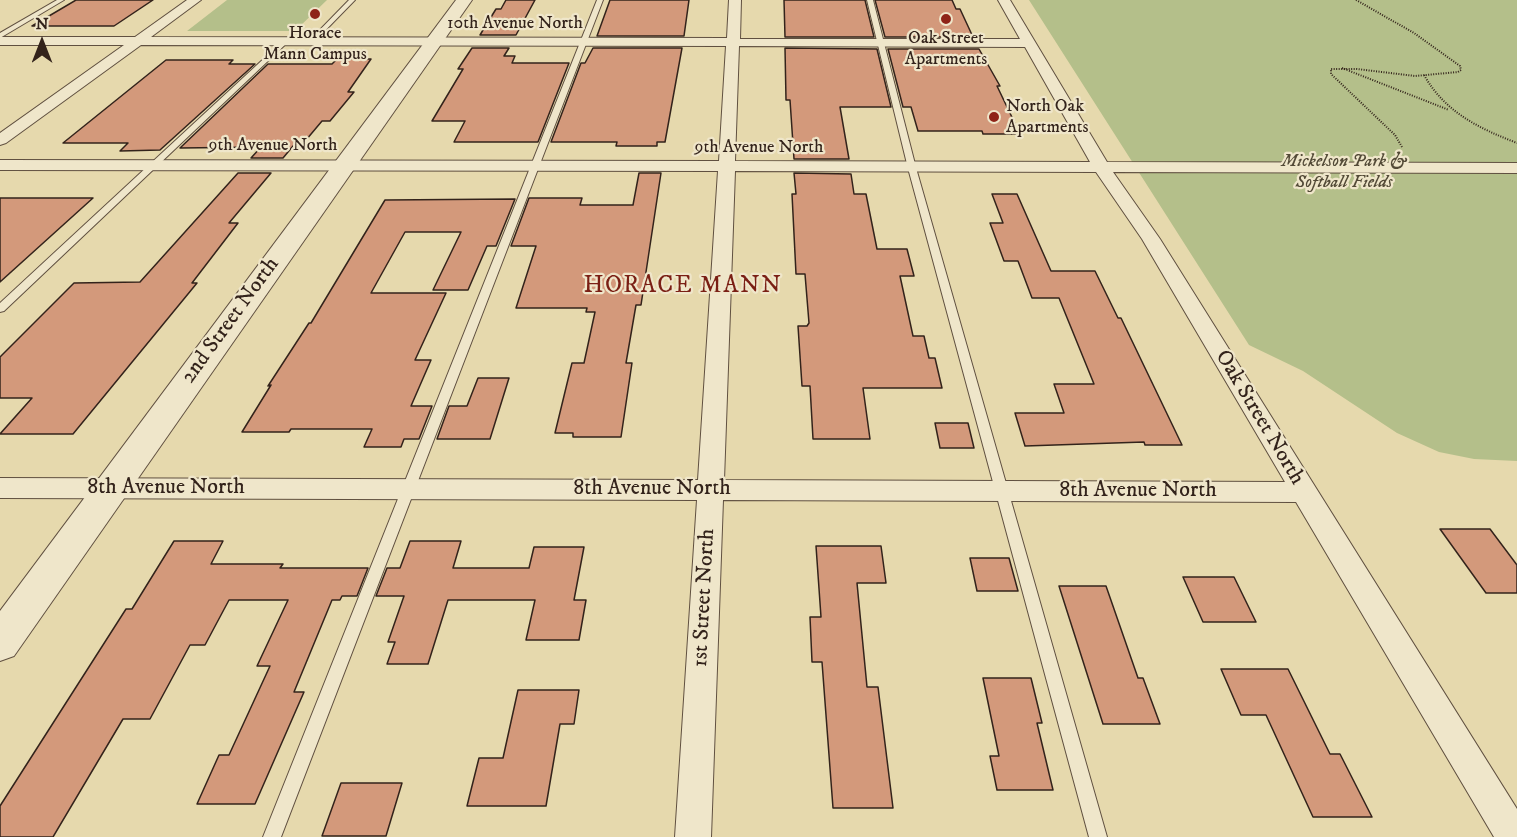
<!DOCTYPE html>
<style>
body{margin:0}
#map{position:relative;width:1517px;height:837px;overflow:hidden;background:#e6d9ad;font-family:"IM FELL DW Pica",serif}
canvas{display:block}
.north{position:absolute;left:12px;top:12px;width:60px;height:60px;-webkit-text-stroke:4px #efe6ca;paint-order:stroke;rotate:0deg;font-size:16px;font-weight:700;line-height:24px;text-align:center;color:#33231b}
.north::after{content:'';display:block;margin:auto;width:21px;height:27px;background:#33231b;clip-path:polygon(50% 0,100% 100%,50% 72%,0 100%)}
</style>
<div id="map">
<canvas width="1517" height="837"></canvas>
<div class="north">N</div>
</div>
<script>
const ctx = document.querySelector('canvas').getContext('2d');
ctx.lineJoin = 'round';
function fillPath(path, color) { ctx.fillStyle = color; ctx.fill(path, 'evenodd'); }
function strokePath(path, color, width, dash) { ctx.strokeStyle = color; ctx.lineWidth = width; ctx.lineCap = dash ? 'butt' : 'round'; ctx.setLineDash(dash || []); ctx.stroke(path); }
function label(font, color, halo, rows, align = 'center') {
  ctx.font = font + ' "IM FELL DW Pica",serif'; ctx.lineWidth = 4.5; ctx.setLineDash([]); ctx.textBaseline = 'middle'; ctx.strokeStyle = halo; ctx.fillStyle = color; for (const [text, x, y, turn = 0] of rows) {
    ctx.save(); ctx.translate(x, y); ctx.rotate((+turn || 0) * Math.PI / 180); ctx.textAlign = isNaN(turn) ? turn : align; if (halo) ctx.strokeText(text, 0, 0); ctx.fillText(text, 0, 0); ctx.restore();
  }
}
fillPath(new Path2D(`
 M 227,0 L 327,0 L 295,31 L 187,31 Z
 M 1029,0 L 1517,0 L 1517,461 L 1474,459 L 1439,452 L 1397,433 L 1303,371 L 1249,345 Z`), '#b4bf8a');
const building = new Path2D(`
 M 76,0 L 153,0 L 114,26 L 32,26 Z
 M 506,0 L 535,0 L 516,35 L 480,35 L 496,9 L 501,9 Z
 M 610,0 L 689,0 L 684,36 L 597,36 Z
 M 784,0 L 865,0 L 874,37 L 785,37 Z
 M 875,0 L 952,0 L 956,9 L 960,9 L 973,37 L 885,37 Z
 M 472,48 L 509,48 L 504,56 L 515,56 L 512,63 L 569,63 L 538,142 L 454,142 L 465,121 L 432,121 L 463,69 L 458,69 Z
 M 593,48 L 682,48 L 665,142 L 657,142 L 657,146 L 616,146 L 617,142 L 551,142 L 581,63 L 585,63 Z
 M 785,48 L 877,49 L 891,107 L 840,107 L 849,159 L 794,159 L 790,100 L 786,100 Z
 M 888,49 L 979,49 L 1000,86 L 997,86 L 1020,134 L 983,134 L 982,131 L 918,131 L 911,107 L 903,107 Z
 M 337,59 L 371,59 L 348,92 L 354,92 L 330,121 L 322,121 L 301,146 L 293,146 L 283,158 L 251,158 L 261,147 L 180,148 L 268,64 L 332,64 Z
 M 166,60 L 233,60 L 229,64 L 255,64 L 160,150 L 120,151 L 128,143 L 63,143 Z
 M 238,173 L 271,173 L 229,223 L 238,223 L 192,283 L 197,283 L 73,434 L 0,434 L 32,398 L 0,398 L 0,357 L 74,283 L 140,282 Z
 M 639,173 L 661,173 L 641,305 L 636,305 L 626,363 L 632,363 L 621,437 L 573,437 L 573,433 L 555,433 L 572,363 L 584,363 L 595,312 L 586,312 L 587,308 L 516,308 L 536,246 L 511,246 L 529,198 L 582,198 L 580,205 L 633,205 Z
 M 794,173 L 851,174 L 854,194 L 866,194 L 877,249 L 907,249 L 914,276 L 900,276 L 913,336 L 924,336 L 929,358 L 935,358 L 942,388 L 863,388 L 870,439 L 813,439 L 810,386 L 802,386 L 798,326 L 807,326 L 809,323 L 805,274 L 796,274 L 792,194 L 796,194 Z
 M 992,194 L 1017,194 L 1051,271 L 1095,271 L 1118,318 L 1121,318 L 1182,445 L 1145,445 L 1144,442 L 1025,446 L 1015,413 L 1064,413 L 1054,384 L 1094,384 L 1059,298 L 1032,298 L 1018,261 L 1004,261 L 990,223 L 1003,223 Z
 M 0,198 L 93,198 L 0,282 Z
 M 515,199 L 496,246 L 487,246 L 468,290 L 433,290 L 461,232 L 405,232 L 371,293 L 446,293 L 415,360 L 431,360 L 411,406 L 432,406 L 419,439 L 404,439 L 401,447 L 364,447 L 372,429 L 291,429 L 289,432 L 242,432 L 271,385 L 268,386 L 309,323 L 311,323 L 385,200 Z
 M 478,378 L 509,378 L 490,439 L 437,439 L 449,406 L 467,406 Z
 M 935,423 L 968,423 L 974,448 L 940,448 Z
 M 1440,529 L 1490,529 L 1517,565 L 1517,593 L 1486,593 Z
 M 174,541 L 223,541 L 211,564 L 283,564 L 280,568 L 368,568 L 357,596 L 342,596 L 340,600 L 332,600 L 294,692 L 304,692 L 255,804 L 197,804 L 219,755 L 229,755 L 270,666 L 257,666 L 288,600 L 229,600 L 205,645 L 190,645 L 150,719 L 123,719 L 53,837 L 0,837 L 0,806 L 126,609 L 132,609 Z
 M 410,541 L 461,541 L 453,568 L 529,568 L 534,547 L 584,547 L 574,600 L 586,600 L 579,640 L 526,640 L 535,600 L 448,600 L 428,664 L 387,664 L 395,642 L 388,642 L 404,596 L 376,596 L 387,568 L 400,568 Z
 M 816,546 L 881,546 L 886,583 L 857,583 L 867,687 L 878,687 L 893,808 L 833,808 L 822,662 L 812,662 L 810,617 L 821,617 Z
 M 970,558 L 1009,558 L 1018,591 L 977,591 Z
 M 1183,577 L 1234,577 L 1256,622 L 1203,622 Z
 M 1059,586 L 1106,586 L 1138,678 L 1143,678 L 1160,724 L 1103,724 Z
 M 1221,669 L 1288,669 L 1330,754 L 1340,754 L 1372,817 L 1313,817 L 1266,715 L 1241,715 Z
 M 983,678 L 1031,678 L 1042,723 L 1037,723 L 1053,790 L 997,790 L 990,756 L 999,756 Z
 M 518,690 L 579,690 L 574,724 L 560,724 L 546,806 L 467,806 L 479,758 L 503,758 Z
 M 341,783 L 402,783 L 386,836 L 322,836 Z`);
fillPath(building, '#d3997b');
strokePath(building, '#33231b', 1.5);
const service = new Path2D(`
 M 57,0 L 64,0 L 0,38 L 0,33 Z
 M 349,0 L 355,0 L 314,42 L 310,42 L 310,40 Z
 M 597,0 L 603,0 L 281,837 L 263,837 Z
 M 867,0 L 873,0 L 916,168 L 1107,837 L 1089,837 L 908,168 Z
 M 284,40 L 289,41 L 4,311 L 0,312 L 0,303 Z`);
const minor = new Path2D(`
 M 187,0 L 201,0 L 151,37 L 727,38 L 729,0 L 741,0 L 740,39 L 1020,39 L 998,0 L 1010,0 L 1107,162 L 1517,163 L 1517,173 L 1113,172 L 1160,239 L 1517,809 L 1517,837 L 1494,837 L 1296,502 L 723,500 L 711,837 L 675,837 L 697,500 L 0,498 L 0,478 L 698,480 L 718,171 L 0,170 L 0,160 L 719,161 L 726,46 L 141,45 L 6,143 L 0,145 L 0,133 L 124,45 L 0,45 L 0,37 L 135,37 ZM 739,46 L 1025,47 L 1090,162 L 735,161 ZM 735,171 L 1096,172 L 1142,239 L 1285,482 L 724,480 Z`);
const tertiary = new Path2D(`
 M 456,0 L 472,0 L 14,656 L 0,661 L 0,611 Z`);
strokePath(service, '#605040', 2);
strokePath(minor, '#605040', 2);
strokePath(tertiary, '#605040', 2);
strokePath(new Path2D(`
 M 1356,0 L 1414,33 L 1460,66 L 1461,70 L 1458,72 L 1415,76 L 1357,69 L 1331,69 L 1331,74 L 1395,135 L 1402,147
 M 1342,68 L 1449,110
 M 1424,75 C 1445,112 1478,128 1517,143`), '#33231b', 2, [1, 1.5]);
fillPath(service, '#efe6ca');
fillPath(minor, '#efe6ca');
fillPath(tertiary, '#efe6ca');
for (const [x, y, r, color] of [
 [315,14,6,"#8f2418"],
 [946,19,6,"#8f2418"],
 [994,117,6,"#8f2418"]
]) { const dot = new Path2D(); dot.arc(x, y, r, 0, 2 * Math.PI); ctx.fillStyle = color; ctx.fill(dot); strokePath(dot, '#efe6ca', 2); }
label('18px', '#33231b', '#efe6ca', [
 ["10th Avenue North",515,24],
 ["9th Avenue North",273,146],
 ["9th Avenue North",759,148]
]);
label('18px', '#33231b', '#efe6ca', [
 ["Horace",315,34],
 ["Mann Campus",315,55],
 ["Oak Street",946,39],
 ["Apartments",946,60],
 ["North Oak",1006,107,"left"],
 ["Apartments",1006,128,"left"]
]);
label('italic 18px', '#534a37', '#efe6ca', [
 ["Mickelson Park &",1344,162],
 ["Softball Fields",1344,183]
]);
label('22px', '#33231b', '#efe6ca', [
 ["2nd Street North",231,321,-54],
 ["Oak Street North",1259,418,59],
 ["8th Avenue North",166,488],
 ["8th Avenue North",652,489],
 ["8th Avenue North",1138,491],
 ["1st Street North",705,598,-87]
]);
ctx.letterSpacing = '1.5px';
label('24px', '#7a1f14', '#efe6ca', [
 ["HORACE MANN",683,287]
]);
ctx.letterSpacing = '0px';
</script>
